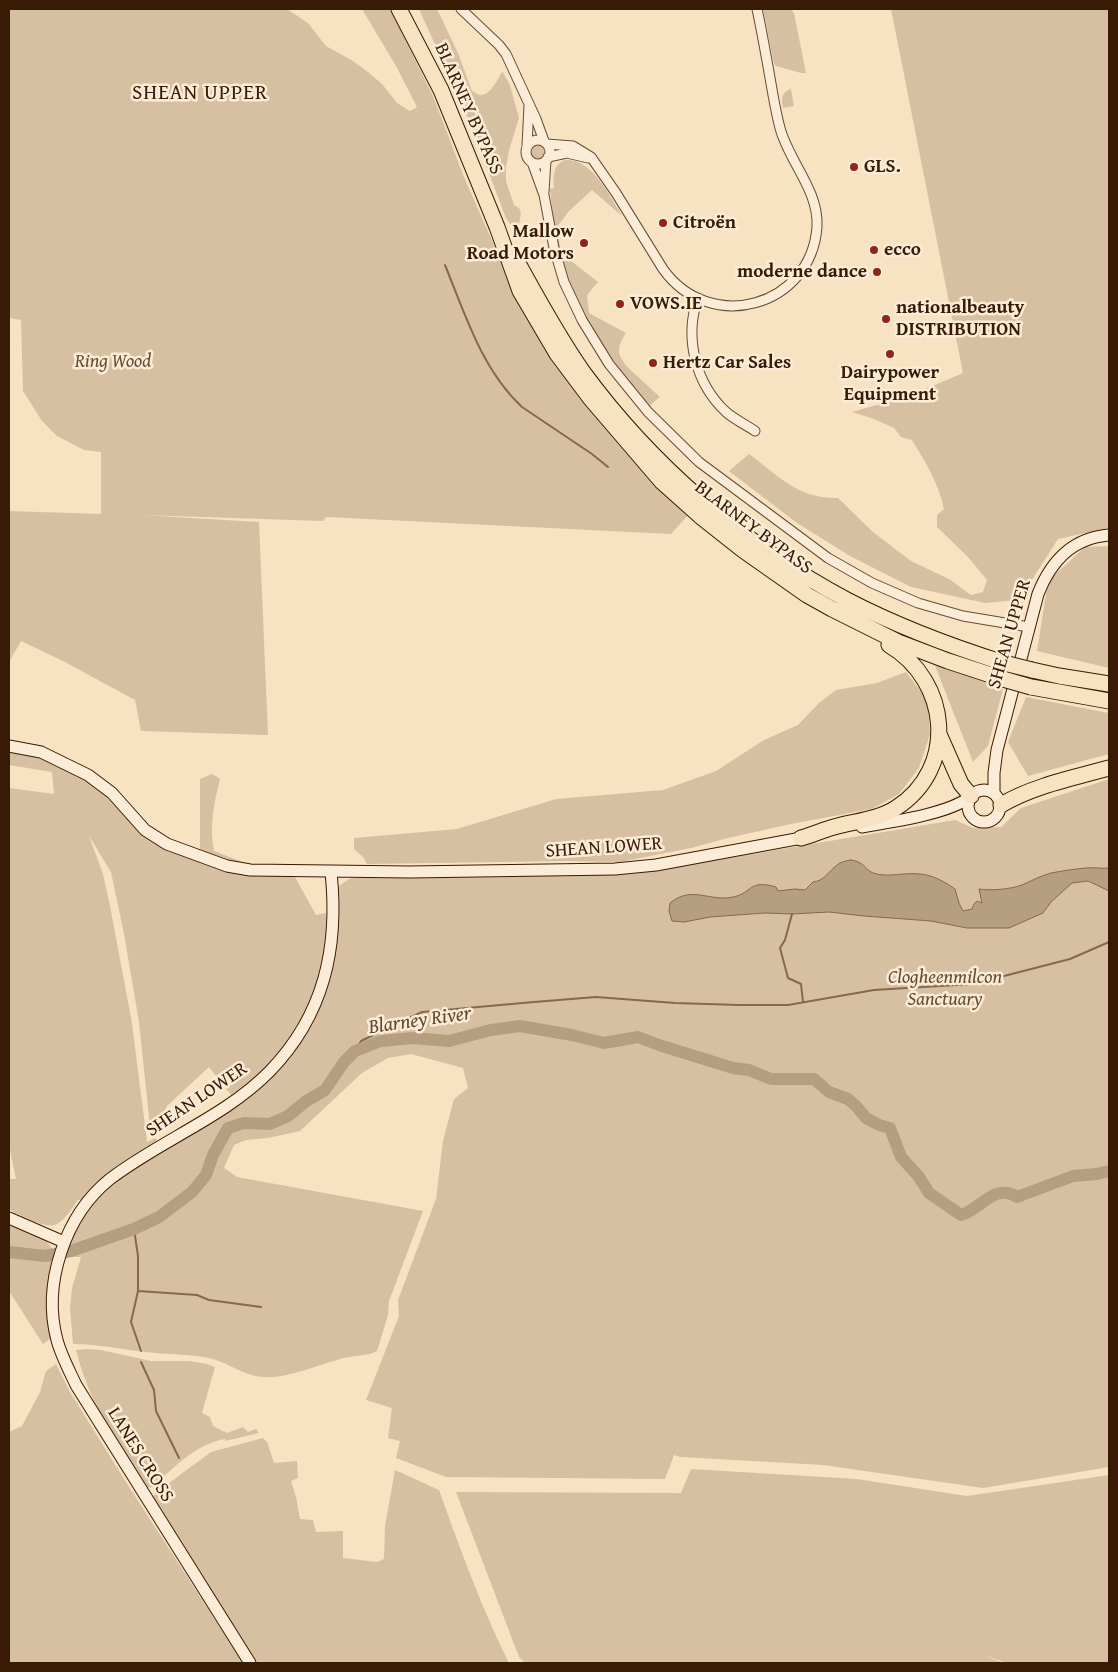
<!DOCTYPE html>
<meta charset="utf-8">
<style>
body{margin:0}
#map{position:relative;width:1118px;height:1672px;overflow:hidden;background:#f7e2c2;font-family:"Gentium Book Plus",serif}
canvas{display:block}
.frame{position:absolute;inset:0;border:10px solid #391a04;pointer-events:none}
</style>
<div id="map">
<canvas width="1118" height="1672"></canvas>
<div class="frame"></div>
</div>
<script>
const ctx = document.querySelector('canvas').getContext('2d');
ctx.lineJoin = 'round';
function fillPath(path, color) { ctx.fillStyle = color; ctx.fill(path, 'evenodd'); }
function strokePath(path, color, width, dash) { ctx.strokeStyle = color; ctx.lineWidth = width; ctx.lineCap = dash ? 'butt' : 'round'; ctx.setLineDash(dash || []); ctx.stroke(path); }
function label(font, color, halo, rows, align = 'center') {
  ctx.font = font + ' "Gentium Book Plus",serif'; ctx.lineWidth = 5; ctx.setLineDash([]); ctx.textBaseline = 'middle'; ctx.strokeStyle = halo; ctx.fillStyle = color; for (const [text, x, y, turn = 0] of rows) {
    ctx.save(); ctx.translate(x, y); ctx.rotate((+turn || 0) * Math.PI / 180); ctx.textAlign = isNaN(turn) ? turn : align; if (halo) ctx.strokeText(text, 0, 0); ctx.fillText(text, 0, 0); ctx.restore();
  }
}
fillPath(new Path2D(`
 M 9,9 L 287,9 L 308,23 L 326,46 L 353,61 L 368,72 L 382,84 L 397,103 L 410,111 L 417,107 L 396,66 L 362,9 L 390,9 L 433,96 L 464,177 L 497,252 L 527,312 L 690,513 L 671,534 L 326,517 L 323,521 L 141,515 L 259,522 L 268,735 L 141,731 L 135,700 L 63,661 L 21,641 L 9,662 L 9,511 L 101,514 L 101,452 L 84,450 L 57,436 L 42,421 L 23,391 L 21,320 L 9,318 Z
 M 419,9 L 437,9 L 458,53 L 472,91 C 475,93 477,94 480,95 C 490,96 499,78 502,71 L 510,85 L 519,118 L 509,150 L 506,168 L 506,181 L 514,205 L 519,208 L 521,213 L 519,224 L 514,230 L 506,218 L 467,116 Z
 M 763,9 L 792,9 L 793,13 L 794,13 L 806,73 L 801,73 L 776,66 L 774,64 Z
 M 891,9 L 1109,9 L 1109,528 L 1058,539 L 1019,600 L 985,603 L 911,587 L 850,556 L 797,523 L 729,471 L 749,454 C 779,476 798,499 838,498 L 873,532 L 911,561 L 949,579 L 971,595 L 983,592 L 987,580 L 968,557 L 937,527 L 937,515 L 944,509 C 939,484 925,461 912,440 L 901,437 L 894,428 L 874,419 L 852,412 L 909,396 L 963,373 Z
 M 791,89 L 794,106 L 783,108 C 781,99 781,92 791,89 Z
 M528 152a9 9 0 1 1 18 0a9 9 0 1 1-18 0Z
 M 565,160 C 592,158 610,196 622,216 L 592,190 L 569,211 L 557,227 L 561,253 L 598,282 L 587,295 L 589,313 L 626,333 C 612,353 621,361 637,376 C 645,383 652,390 660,397 L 649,406 C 606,358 568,299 555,234 C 552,220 552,204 550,189 L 554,188 C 553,177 553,164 565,160 Z
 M 1109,546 L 1109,668 L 1037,651 L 1048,581 L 1085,547 Z
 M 934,663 L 1003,689 L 988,746 L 973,762 Z
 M 906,672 L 928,701 L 930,734 L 919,768 L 899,794 L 872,809 L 791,824 L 728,838 L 691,848 L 620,862 L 567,861 L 367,864 L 363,857 L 354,849 L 354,838 L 457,829 L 556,799 L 663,790 L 716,771 L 764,740 L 798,725 L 819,703 L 836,690 L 877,683 Z
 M 1026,697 L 1109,713 L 1109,754 L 1028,776 L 1008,742 Z
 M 9,752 L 43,757 L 87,779 L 162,848 L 182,855 L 258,875 L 295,877 L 316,915 L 326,913 C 331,958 309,1014 282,1049 C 268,1067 250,1083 231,1095 L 209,1067 L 167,1106 L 151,1136 L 139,1022 L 124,934 L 111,872 L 89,836 L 103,874 L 110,906 L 132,1023 L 147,1142 L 155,1138 L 157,1141 C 129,1159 103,1176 81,1200 L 78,1200 C 72,1208 66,1219 57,1224 C 47,1230 18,1215 9,1209 L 9,1179 L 16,1179 L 9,1145 L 9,788 L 54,794 L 52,772 L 9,765 Z
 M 212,774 L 220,779 C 214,802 209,828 214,851 L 258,868 L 244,867 L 200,852 L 200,779 Z
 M 1109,779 L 1109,1467 L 983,1488 L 823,1465 L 680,1457 L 674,1455 L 665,1479 L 446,1477 L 396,1458 L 400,1441 L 388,1438 L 392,1408 L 366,1400 L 399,1316 L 398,1300 L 436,1199 L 443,1141 L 454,1099 L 468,1088 L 463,1068 L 411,1054 L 388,1058 L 362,1073 L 300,1131 L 268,1138 L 246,1140 L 234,1145 L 224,1168 L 237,1177 L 423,1211 L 389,1301 L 388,1315 L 377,1351 C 366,1357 352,1355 340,1359 C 318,1365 286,1379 263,1377 C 245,1376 230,1364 213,1359 C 194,1354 176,1355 156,1353 C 128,1351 101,1344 73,1344 L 70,1308 L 72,1288 L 81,1257 L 73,1257 L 70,1240 L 84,1215 L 101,1193 L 140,1164 L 216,1120 L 269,1081 L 298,1045 L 319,1006 L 334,964 L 337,932 L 336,901 L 339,886 L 349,879 L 362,876 L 632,874 L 955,820 L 973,828 L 1001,827 L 1021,808 Z
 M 9,1223 L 45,1239 L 53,1250 L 47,1289 L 48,1314 L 51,1338 L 43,1344 L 9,1291 Z
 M 88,1349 L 101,1350 L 151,1361 L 189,1361 L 207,1364 L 215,1367 L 202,1413 L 210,1417 L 213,1426 L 227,1433 L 243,1427 L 248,1432 L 256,1429 L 259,1433 L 225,1441 L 225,1439 C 195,1444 174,1468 152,1487 L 147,1488 C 134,1468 118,1448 107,1426 C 93,1402 83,1377 76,1350 Z
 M 56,1364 L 70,1392 L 124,1479 L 243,1663 L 9,1663 L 9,1432 L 22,1426 L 40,1392 L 46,1371 Z
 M 263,1438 L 267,1442 L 274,1463 L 297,1461 L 298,1478 L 291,1481 L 296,1497 L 300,1519 L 313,1520 L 316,1532 L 343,1531 L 343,1558 L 377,1562 L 384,1559 L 385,1526 L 395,1470 L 439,1490 C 460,1548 481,1607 509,1663 L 257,1663 L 218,1607 L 153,1498 L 154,1495 L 165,1486 L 211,1452 Z
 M 691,1469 L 857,1479 L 967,1496 L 1109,1475 L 1109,1663 L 1007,1663 L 983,1655 L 1003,1663 L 525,1663 L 519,1657 L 456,1492 L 681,1493 Z`), '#d7c0a2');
const water = new Path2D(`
 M 851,860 C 865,862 864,869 873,873 C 889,878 904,872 920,874 C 933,875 945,882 955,889 L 959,903 L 963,911 L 972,909 L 974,904 L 977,901 L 982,903 L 979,889 C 991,891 1011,889 1022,885 C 1031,881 1040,876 1051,873 C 1062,871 1074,869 1086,868 C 1094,867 1101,869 1109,868 L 1109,891 L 1088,881 L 1072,883 L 1051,902 L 1043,913 L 1009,928 L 967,928 L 931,921 L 864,916 L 829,912 L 792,914 L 765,913 L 710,917 L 684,922 L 672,921 L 669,911 L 670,903 C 692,885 709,902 733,897 C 753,893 748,879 776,887 L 778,891 L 795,889 L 805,890 L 813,882 C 824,881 828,872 836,866 C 840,862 845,861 851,860 Z`);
fillPath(water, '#b69e81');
strokePath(water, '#84694f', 1);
strokePath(new Path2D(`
 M 445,265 C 465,314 482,370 522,407 L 592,454 L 608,467
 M 792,914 L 785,940 L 780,948 L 788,978 L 801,984 L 803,1002
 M 355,1051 L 361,1041 L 422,1012 L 534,1002 L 596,997 L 675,1003 L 739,1005 L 788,1005 L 874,990 L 973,984 L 1070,959 L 1109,942
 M 134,1229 L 138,1256 L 138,1291 L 131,1322 L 141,1351
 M 138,1291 L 197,1295 L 209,1300 L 261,1307
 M 141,1362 L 154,1390 L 156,1411 L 179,1458`), '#84694f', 2);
strokePath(new Path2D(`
 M 9,1252 L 45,1256 L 71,1251 L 134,1229 L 159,1217 L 192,1192 L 206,1175 L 213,1155 L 228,1128 L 244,1123 L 270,1124 L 288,1116 L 305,1102 L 325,1090 L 344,1062 L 355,1051 L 381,1041 L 413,1038 L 449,1041 L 491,1030 L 520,1026 L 572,1035 L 604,1043 L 638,1037 L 659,1045 L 733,1068 L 749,1070 L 771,1079 L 814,1079 L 829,1092 L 848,1099 L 856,1106 L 866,1118 L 879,1125 L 890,1128 L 901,1157 L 919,1177 L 929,1193 L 961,1215 C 977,1211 989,1191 1006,1193 C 1010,1193 1014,1195 1017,1197 L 1073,1176 L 1097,1174 L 1109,1171`), '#b69e81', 12);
const street = new Path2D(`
 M 461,9 L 499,45 L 506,54 L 536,119 L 544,141
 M526 152a12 12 0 1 1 24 0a12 12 0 1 1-24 0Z
 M 547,144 L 573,146 L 591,157 L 616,193 L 663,269 C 710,335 811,307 817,227 C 819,190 789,162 780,128 C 777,117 775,106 773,95 C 768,66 763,37 757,9
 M 527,145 L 529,106
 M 548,157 L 567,153 L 588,158
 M 532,162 L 544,195 L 554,248 L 564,282 L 582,320 L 609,364 L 648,412 L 699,462 L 828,558 L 872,583 L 918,603 L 963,616 L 1029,627
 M 544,192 L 546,160
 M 698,298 C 684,337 695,383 726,412 C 734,419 746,425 755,431`);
const secondary = new Path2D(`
 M 9,746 L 41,752 L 88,775 L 112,793 L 145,830 L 167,844 L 227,866 L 250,870 L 409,872 L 615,869 L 656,865 L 807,837
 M968 806a16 16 0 1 1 32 0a16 16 0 1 1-32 0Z
 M 994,793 L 994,773 L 997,750 L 1038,594 C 1051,561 1072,538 1109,535
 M 862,827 C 891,822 948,814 970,797
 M 9,1218 L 64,1242
 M 250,1663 L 76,1385 C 69,1370 61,1355 57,1340 C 42,1284 65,1215 110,1179 C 161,1140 225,1117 270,1071 C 324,1015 339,948 331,872`);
const highway = new Path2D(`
 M 399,9 L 441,90 L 497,227 L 520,291 L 557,354 L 590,398 L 662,482 L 700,516 L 743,550 L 807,595 L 832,609 L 898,642 L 948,661 L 1003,679
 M 519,265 C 539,301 559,338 583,372 C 652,466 744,545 847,600 C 897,626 950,646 1004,663
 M 1032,670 L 1059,676 L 1109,684
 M 1031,687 L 1109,701
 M 939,734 L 961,784 L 971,796
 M 1001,805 C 1033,786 1073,778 1109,768
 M 801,838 C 812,835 823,830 834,827 C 855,821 877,820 896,808 C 958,768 950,681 889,645`);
strokePath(street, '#684c34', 11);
strokePath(secondary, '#391a04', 13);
strokePath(highway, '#391a04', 17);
strokePath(street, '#faecd7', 9);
strokePath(secondary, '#faecd7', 11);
strokePath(highway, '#f7e2c2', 15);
const highwayBridge = new Path2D(`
 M 1004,663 L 1032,670
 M 1003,679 L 1031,687`);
strokePath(highwayBridge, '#391a04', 17, []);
strokePath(highwayBridge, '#f7e2c2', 15);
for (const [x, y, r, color] of [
 [854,167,5,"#8f2418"],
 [663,223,5,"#8f2418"],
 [584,243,5,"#8f2418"],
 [874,250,5,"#8f2418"],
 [877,272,5,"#8f2418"],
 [620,304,5,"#8f2418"],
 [886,319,5,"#8f2418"],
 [890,354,5,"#8f2418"],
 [653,363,5,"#8f2418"]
]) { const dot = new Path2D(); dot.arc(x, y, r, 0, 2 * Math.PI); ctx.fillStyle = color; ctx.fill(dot); strokePath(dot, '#faecd7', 2); }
label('19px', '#391a04', '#faecd7', [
 ["BLARNEY BYPASS",468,109,66],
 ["BLARNEY BYPASS",753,528,37],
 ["SHEAN UPPER",1010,634,-74],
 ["SHEAN LOWER",604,848,-4],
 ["SHEAN LOWER",197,1100,-34],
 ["LANES CROSS",140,1455,58]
]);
label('bold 19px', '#391a04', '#faecd7', [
 ["GLS.",864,167],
 ["Citroën",673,223],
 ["Mallow",574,232,"right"],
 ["Road Motors",574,254,"right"],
 ["ecco",884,250],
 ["moderne dance",867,272,"right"],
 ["VOWS.IE",630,304],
 ["nationalbeauty",896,308],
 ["DISTRIBUTION",896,330],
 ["Hertz Car Sales",663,363],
 ["Dairypower",890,373,"center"],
 ["Equipment",890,395,"center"]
], 'left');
label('italic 19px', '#684c33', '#faecd7', [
 ["Ring Wood",113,362],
 ["Clogheenmilcon",945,978],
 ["Sanctuary",945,1000]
]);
label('italic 20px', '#654830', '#faecd7', [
 ["Blarney River",420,1021,-8]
]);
ctx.letterSpacing = '1px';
label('21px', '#391a04', '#faecd7', [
 ["SHEAN UPPER",200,94]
]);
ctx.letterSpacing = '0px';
</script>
